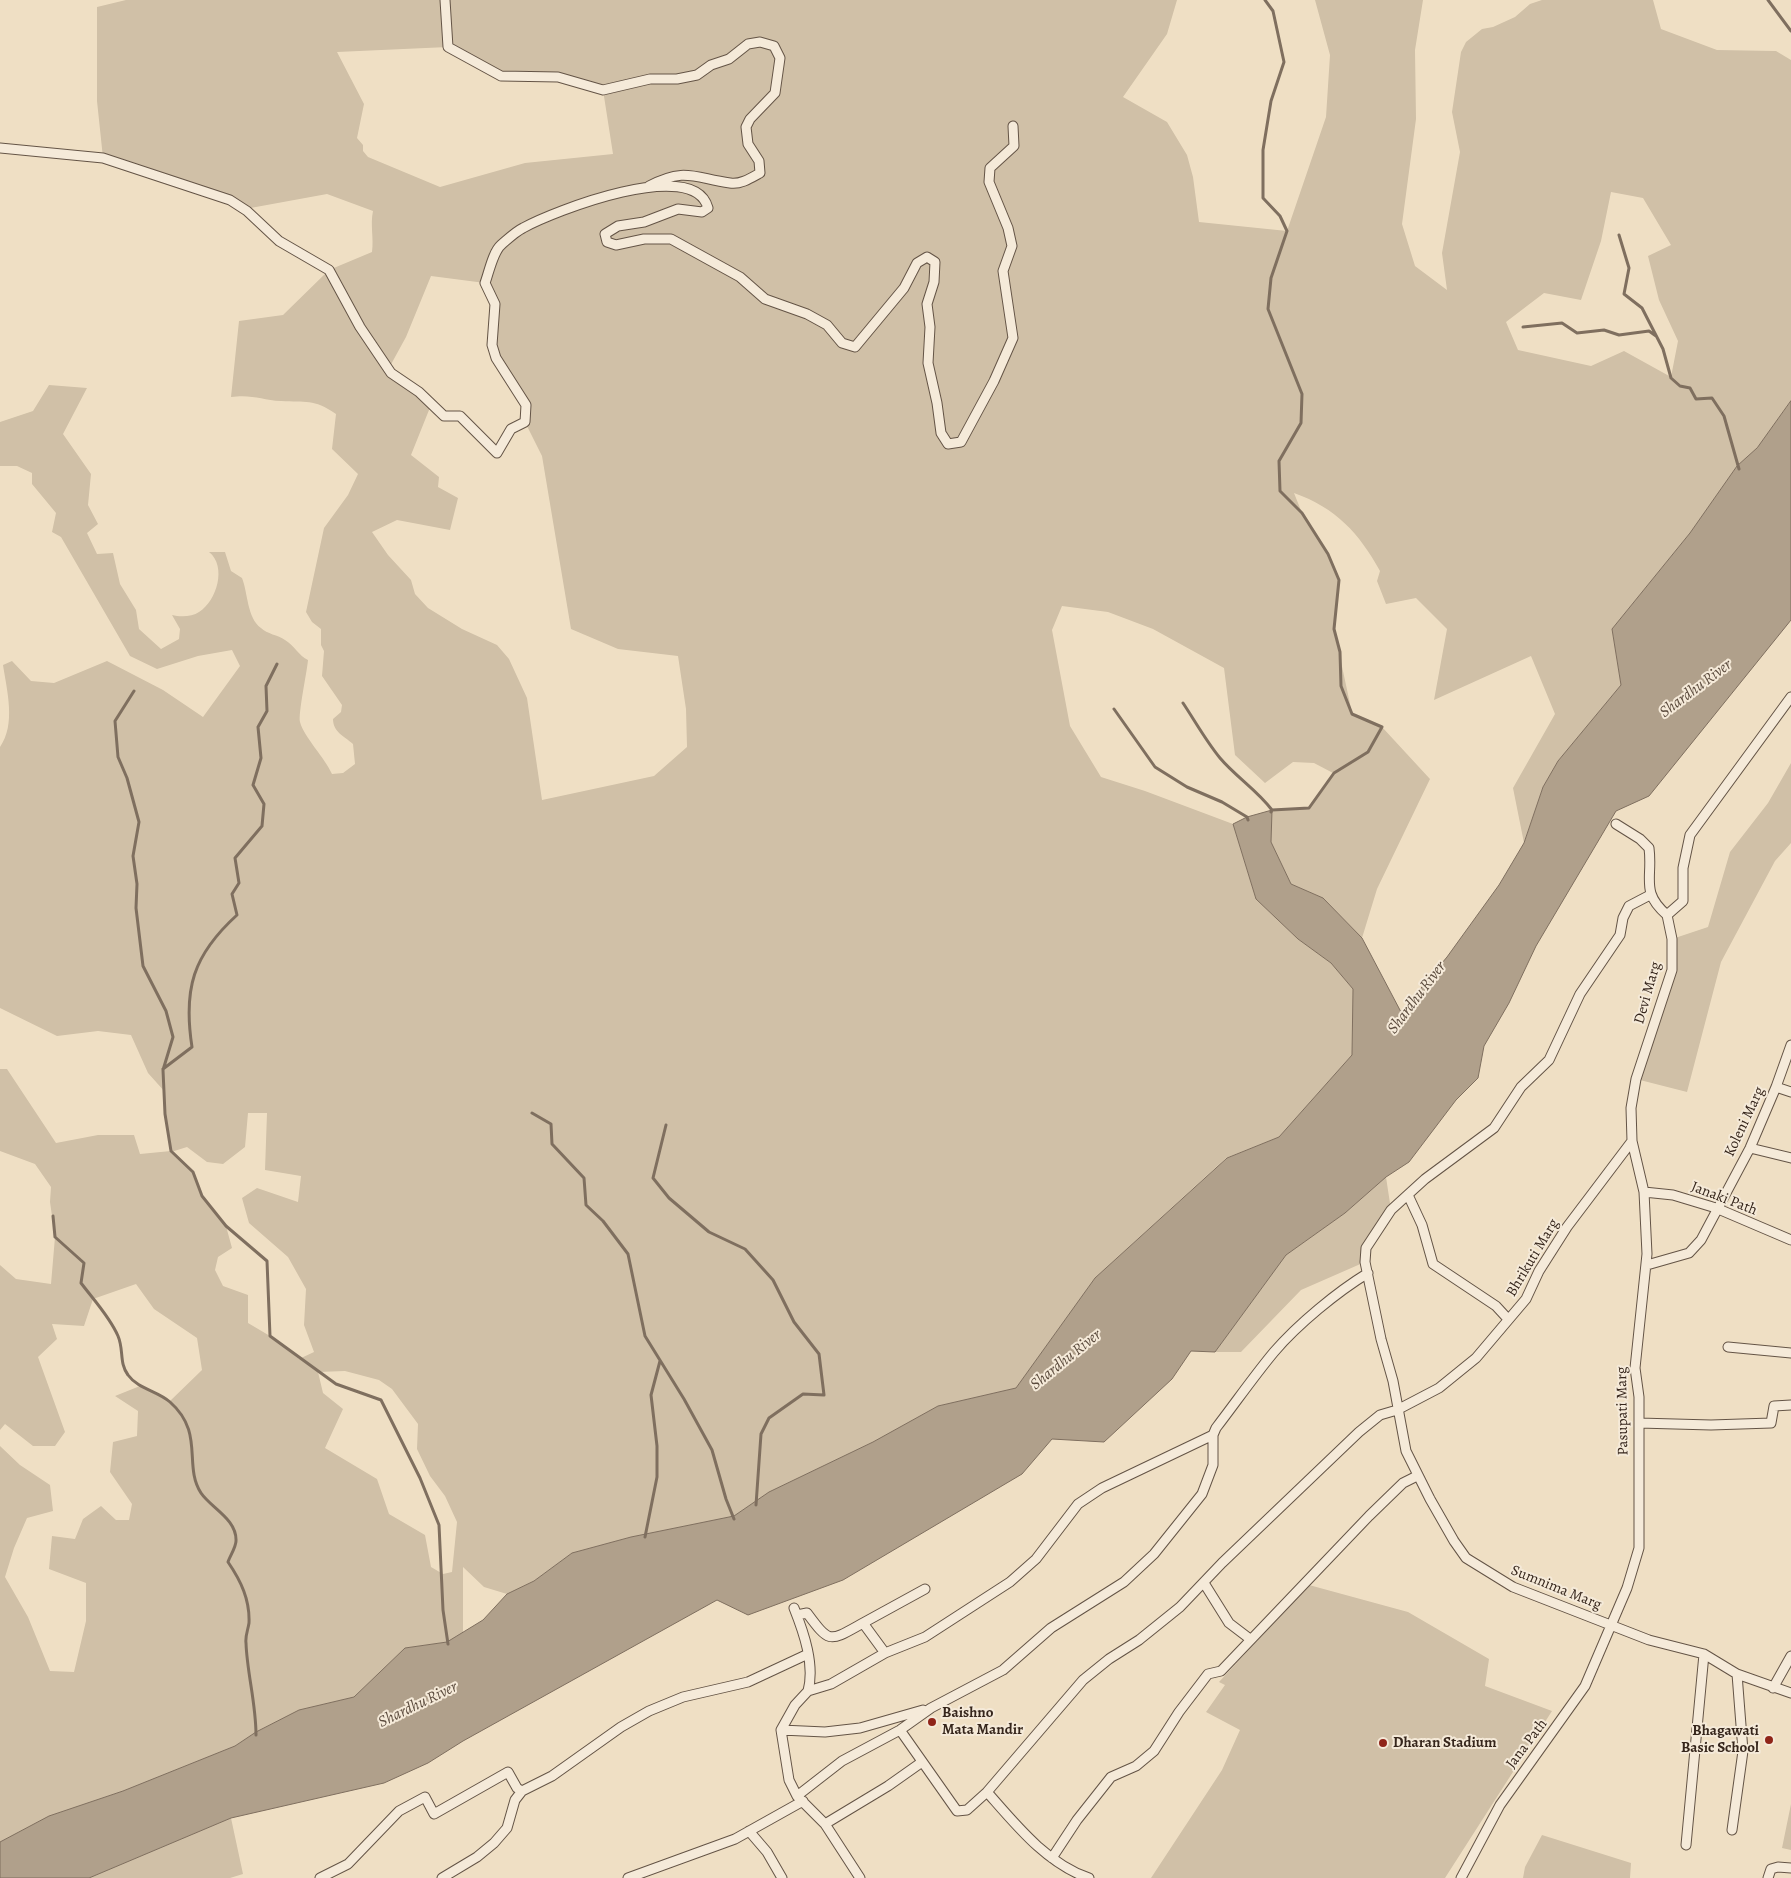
<!DOCTYPE html>
<style>
body{margin:0}
canvas{display:block;background:#efdfc4}
</style>
<canvas width="1791" height="1878"></canvas>
<script>
const ctx = document.querySelector('canvas').getContext('2d');
ctx.lineJoin = 'round';
function fillPath(path, color) { ctx.fillStyle = color; ctx.fill(path, 'evenodd'); }
function strokePath(path, color, width, dash) { ctx.strokeStyle = color; ctx.lineWidth = width; ctx.lineCap = dash ? 'butt' : 'round'; ctx.setLineDash(dash || []); ctx.stroke(path); }
function label(font, color, halo, rows, align = 'center') {
  ctx.font = font + ' Alegreya,serif'; ctx.lineWidth = 4; ctx.setLineDash([]); ctx.textBaseline = 'middle'; ctx.strokeStyle = halo; ctx.fillStyle = color; for (const [text, x, y, turn = 0] of rows) {
    ctx.save(); ctx.translate(x, y); ctx.rotate((+turn || 0) * Math.PI / 180); ctx.textAlign = isNaN(turn) ? turn : align; if (halo) ctx.strokeText(text, 0, 0); ctx.fillText(text, 0, 0); ctx.restore();
  }
}
fillPath(new Path2D(`
 M 126,0 L 1177,0 L 1167,34 L 1123,97 L 1167,122 L 1187,155 L 1193,177 L 1199,222 L 1287,231 L 1326,117 L 1330,55 L 1315,0 L 1423,0 L 1415,50 L 1416,119 L 1402,224 L 1415,266 L 1447,290 L 1442,253 L 1460,152 L 1452,112 L 1461,52 L 1466,42 L 1482,29 L 1493,27 L 1515,17 L 1530,4 L 1542,0 L 1653,0 L 1661,29 L 1717,50 L 1776,51 L 1791,60 L 1791,401 L 1757,448 L 1737,466 L 1690,533 L 1612,629 L 1621,685 L 1558,761 L 1543,787 L 1524,843 L 1513,788 L 1555,714 L 1531,656 L 1434,700 L 1447,629 L 1416,598 L 1386,604 L 1377,581 L 1380,571 C 1359,533 1336,508 1294,493 L 1302,513 L 1328,554 L 1339,580 L 1334,629 L 1352,713 L 1382,727 L 1430,779 L 1377,889 L 1362,938 L 1323,898 L 1291,884 L 1271,842 L 1272,810 L 1309,808 L 1333,773 L 1314,763 L 1293,762 L 1265,783 L 1235,755 L 1224,668 L 1153,629 L 1108,612 L 1062,606 L 1052,630 L 1070,726 L 1101,777 L 1145,791 L 1233,824 L 1256,899 L 1298,939 L 1331,963 L 1353,989 L 1352,1055 L 1279,1137 L 1226,1158 L 1095,1278 L 1016,1388 L 938,1406 L 873,1442 L 769,1492 L 734,1516 L 631,1537 L 572,1553 L 534,1581 L 507,1594 L 484,1587 L 463,1567 L 463,1633 L 447,1642 L 405,1648 L 354,1697 L 299,1710 L 256,1732 L 235,1746 L 123,1791 L 49,1816 L 0,1842 L 0,1446 L 20,1465 L 50,1485 L 53,1511 L 27,1518 L 14,1548 L 5,1577 L 28,1617 L 50,1671 L 74,1672 L 86,1621 L 86,1583 L 49,1569 L 52,1536 L 75,1539 L 83,1519 L 101,1506 L 116,1520 L 129,1520 L 132,1504 L 110,1472 L 113,1442 L 137,1436 L 138,1411 L 115,1396 L 140,1386 L 170,1401 L 202,1370 L 197,1338 L 154,1309 L 136,1284 L 93,1299 L 84,1326 L 52,1324 L 57,1339 L 38,1357 L 65,1432 L 55,1446 L 33,1446 L 5,1424 L 0,1430 L 0,1265 L 16,1279 L 51,1284 L 55,1237 L 50,1202 L 51,1187 L 35,1164 L 0,1151 L 0,1069 L 7,1069 L 56,1143 L 98,1135 L 134,1135 L 140,1154 L 171,1151 L 165,1114 L 165,1092 L 148,1073 L 131,1035 L 98,1031 L 57,1036 L 0,1008 L 0,747 C 16,724 7,691 3,665 L 12,661 L 31,681 L 54,683 L 107,661 L 163,690 L 203,717 L 240,666 L 232,650 L 198,656 L 157,669 L 130,656 L 61,537 L 52,532 L 56,513 L 32,484 L 32,473 L 17,466 L 0,466 L 0,422 L 33,411 L 49,385 L 87,388 L 63,434 L 91,474 L 88,505 L 98,524 L 87,533 L 97,554 L 113,553 L 120,584 L 136,610 L 139,629 L 161,649 L 179,639 L 180,629 L 172,615 C 180,617 192,617 199,612 C 217,601 227,566 209,552 L 225,552 L 231,571 L 242,578 C 248,593 247,618 261,628 C 267,634 278,635 285,640 C 294,645 299,656 308,660 C 307,672 298,714 300,722 C 304,737 325,758 332,774 L 343,773 L 355,764 L 353,744 C 344,736 333,732 333,719 L 341,712 L 342,705 L 322,676 L 324,651 L 321,645 L 321,629 L 312,622 L 306,612 L 324,528 L 348,495 L 358,474 L 332,449 L 336,414 C 313,398 306,403 281,401 C 262,400 252,394 231,397 L 239,321 L 283,315 L 329,270 L 372,252 C 374,238 370,225 373,211 L 327,194 L 245,209 L 103,158 L 97,101 L 97,7 ZM 448,47 L 514,77 L 558,77 L 603,90 L 613,154 L 525,163 L 440,187 L 368,157 L 363,151 L 363,145 L 357,138 L 364,104 L 337,52 ZM 1611,192 L 1643,198 L 1671,245 L 1648,256 L 1659,300 L 1678,341 L 1671,377 L 1624,351 L 1591,366 L 1518,350 L 1506,322 L 1544,293 L 1581,300 L 1601,241 ZM 431,276 L 485,283 L 495,304 L 496,358 L 526,405 L 525,422 L 542,456 L 571,629 L 618,649 L 678,656 L 686,709 L 687,747 L 654,776 L 542,800 L 527,698 L 509,659 L 497,645 L 462,629 L 428,608 L 415,594 L 411,580 L 388,555 L 372,532 L 397,520 L 450,530 L 458,498 L 438,487 L 439,477 L 411,455 L 431,405 L 389,368 L 406,337 ZM 248,1113 L 267,1113 L 265,1170 L 301,1176 L 298,1202 L 257,1188 L 242,1198 L 249,1223 L 288,1257 L 306,1289 L 304,1325 L 314,1352 L 299,1359 L 270,1336 L 248,1323 L 248,1295 L 223,1286 L 215,1270 L 218,1257 L 232,1248 L 226,1226 L 202,1196 L 193,1172 L 171,1152 L 187,1147 L 207,1162 L 223,1164 L 245,1147 ZM 345,1371 L 379,1380 L 392,1389 L 418,1424 L 417,1449 L 430,1476 L 445,1496 L 457,1522 L 452,1572 L 443,1574 L 431,1567 L 425,1535 L 389,1514 L 377,1479 L 325,1448 L 343,1409 L 323,1393 L 318,1372 Z
 M 1791,763 L 1791,843 L 1775,861 L 1721,962 L 1687,1092 L 1636,1079 L 1666,989 L 1672,939 L 1708,927 L 1730,852 L 1768,803 Z
 M 1386,1177 L 1391,1210 L 1375,1231 L 1365,1262 L 1301,1290 L 1241,1352 L 1215,1352 L 1286,1255 L 1345,1213 Z
 M 1309,1585 L 1408,1612 L 1489,1659 L 1485,1686 L 1552,1711 L 1445,1878 L 1151,1878 L 1222,1770 L 1240,1730 L 1206,1712 L 1225,1685 L 1219,1682 Z
 M 1791,1804 L 1791,1850 L 1782,1848 Z
 M 231,1818 L 243,1874 L 230,1878 L 89,1878 Z
 M 1542,1835 L 1631,1863 L 1630,1878 L 1523,1878 L 1525,1867 Z`), '#d0c0a7');
const water = new Path2D(`
 M 1791,401 L 1791,620 L 1649,796 L 1616,811 L 1536,946 L 1509,1003 L 1484,1046 L 1478,1078 L 1456,1100 L 1409,1162 L 1386,1177 L 1345,1213 L 1286,1255 L 1215,1352 L 1191,1351 L 1172,1379 L 1104,1442 L 1052,1439 L 1022,1474 L 843,1580 L 748,1615 L 717,1600 L 463,1741 L 428,1763 L 384,1783 L 231,1818 L 89,1878 L 0,1878 L 0,1842 L 49,1816 L 123,1791 L 235,1746 L 256,1732 L 299,1710 L 354,1697 L 405,1648 L 447,1642 L 483,1620 L 507,1594 L 534,1581 L 572,1553 L 631,1537 L 734,1516 L 769,1492 L 873,1442 L 938,1406 L 1016,1388 L 1095,1278 L 1227,1158 L 1279,1137 L 1352,1055 L 1353,989 L 1331,963 L 1298,939 L 1256,899 L 1233,824 L 1247,817 L 1272,810 L 1271,842 L 1291,884 L 1323,898 L 1362,938 L 1401,1012 L 1447,957 L 1499,885 L 1524,843 L 1543,787 L 1558,761 L 1621,685 L 1612,629 L 1690,533 L 1737,466 L 1757,448 Z`);
fillPath(water, '#b0a08b');
strokePath(water, '#7f6f5f', 1);
strokePath(new Path2D(`
 M 1265,0 L 1273,11 L 1284,62 L 1271,101 L 1263,150 L 1263,198 L 1280,216 L 1287,231 L 1271,278 L 1268,309 L 1302,394 L 1301,423 L 1279,461 L 1280,491 L 1302,513 L 1328,554 L 1339,580 L 1334,629 L 1340,652 L 1341,686 L 1352,714 L 1382,727 L 1368,752 L 1334,773 L 1309,808 L 1272,810 L 1271,812
 M 1768,0 L 1791,31
 M 1619,235 L 1629,268 L 1624,294 L 1642,308 L 1663,349 L 1671,378 L 1680,386 L 1690,388 L 1696,399 L 1712,398 L 1724,416 L 1739,469
 M 1523,327 L 1562,323 L 1577,333 L 1604,330 L 1619,335 L 1649,331 L 1656,336
 M 134,691 L 115,721 L 118,757 L 127,778 L 139,822 L 133,856 L 137,884 L 136,908 L 143,966 L 166,1011 L 173,1037 L 163,1070 L 165,1114 L 171,1151 L 193,1172 L 202,1196 L 226,1226 L 267,1261 L 270,1336 L 336,1384 L 381,1400 L 420,1478 L 439,1525 L 443,1610 L 448,1644
 M 1183,703 C 1195,721 1206,741 1220,758 C 1236,777 1257,790 1272,810
 M 1114,709 L 1155,767 L 1187,787 L 1222,802 L 1247,817 L 1248,820
 M 163,1069 L 192,1047 C 183,989 193,955 237,915 L 232,894 L 239,883 L 235,858 L 262,826 L 264,804 L 253,785 L 261,758 L 258,727 L 267,711 L 266,686 L 277,664
 M 532,1113 L 551,1124 L 552,1144 L 584,1178 L 586,1205 L 603,1221 L 628,1254 L 645,1336 L 684,1399 L 712,1450 L 726,1499 L 734,1519
 M 666,1125 L 653,1178 L 669,1198 L 709,1232 L 745,1249 L 773,1280 L 794,1322 L 819,1354 L 824,1395 L 803,1394 L 769,1418 L 761,1434 L 756,1505
 M 53,1216 L 55,1237 L 84,1263 L 81,1283 C 93,1299 110,1317 118,1336 C 124,1350 119,1363 128,1375 C 138,1389 158,1391 170,1402 C 205,1433 183,1465 201,1493 C 211,1508 237,1519 236,1541 C 236,1547 230,1556 228,1562 C 241,1581 250,1600 249,1623 C 248,1630 245,1636 246,1643 C 247,1673 256,1703 256,1735
 M 645,1537 L 657,1477 L 657,1446 L 651,1395 L 660,1361`), '#7f6f5f', 3);
const minor = new Path2D(`
 M 445,0 L 448,47 L 501,76 L 558,77 L 603,90 L 650,79 L 677,79 L 697,75 L 711,65 L 729,59 L 748,44 L 760,42 L 774,46 L 780,58 L 775,93 L 750,119 L 746,127 L 748,144 L 759,161 L 760,173 C 751,178 740,185 730,183 C 694,178 685,167 649,186
 M 0,148 L 103,158 L 230,200 L 247,211 L 279,241 L 329,270 L 360,327 L 391,373 L 419,392 L 444,416 L 460,416 L 497,453 L 511,429 L 525,422 L 526,405 L 496,358 L 492,345 L 495,304 L 485,283 C 489,272 493,252 501,245 C 508,239 515,232 523,228 C 554,211 694,156 708,208 L 702,212 L 678,209 L 644,222 L 618,226 L 605,234 L 607,242 L 616,245 L 644,239 L 671,239 L 740,277 L 765,299 L 807,314 L 827,325 L 842,343 L 855,347 L 904,288 L 917,263 L 927,257 L 935,262 L 934,282 L 927,304 L 930,327 L 928,363 L 937,403 L 941,433 L 948,444 L 961,442 L 994,381 L 1013,338 L 1003,271 L 1012,246 L 1008,228 L 989,182 L 990,168 L 1014,146 L 1013,126
 M 1650,895 L 1629,906 L 1623,918 L 1620,935 L 1580,994 L 1549,1060 L 1521,1087 L 1494,1128 L 1425,1179 L 1391,1210 L 1366,1248 L 1365,1262 L 1381,1339 L 1393,1381 L 1406,1451 L 1430,1499 L 1454,1541 L 1466,1558 L 1513,1587 L 1649,1640 L 1704,1654 L 1737,1674 L 1791,1693
 M 1667,915 L 1683,901 L 1683,868 L 1690,835 L 1791,697
 M 1776,1087 L 1791,1092
 M 1750,1148 L 1791,1158
 M 1644,1192 L 1673,1195 L 1716,1208 L 1791,1240
 M 1408,1195 L 1422,1225 L 1433,1264 L 1496,1306 L 1508,1319
 M 1647,1265 L 1689,1253 L 1701,1240 L 1750,1148 L 1776,1087 L 1791,1045
 M 1728,1347 L 1791,1353
 M 1639,1423 L 1711,1425 L 1771,1423 L 1774,1406 L 1791,1405
 M 1204,1583 L 1229,1623 L 1250,1639
 M 794,1608 C 804,1633 815,1665 808,1691
 M 797,1615 L 807,1613 C 830,1644 829,1642 863,1623 L 885,1653
 M 863,1623 L 925,1589
 M 1773,1688 L 1791,1656
 M 781,1730 L 825,1732 L 860,1728 L 923,1710
 M 900,1730 L 957,1811 L 967,1810 L 987,1792 L 1083,1680 L 1109,1659 L 1139,1640 L 1180,1607 L 1222,1563 L 1359,1432 L 1380,1415 L 1397,1410 L 1439,1388 L 1476,1358 L 1526,1299 L 1539,1271 L 1567,1227 L 1632,1141
 M 987,1792 C 1016,1825 1047,1864 1089,1878
 M 797,1796 L 842,1761 L 900,1730 L 931,1708 L 1003,1670 L 1051,1628 L 1124,1582 L 1154,1554 L 1202,1494 L 1213,1465 L 1213,1435 L 1216,1428 C 1236,1402 1254,1376 1274,1352 C 1298,1324 1337,1292 1368,1273
 M 825,1824 L 888,1786 L 922,1762
 M 1732,1830 L 1743,1751 L 1737,1674
 M 749,1831 L 767,1852 L 782,1878
 M 1686,1845 L 1704,1654
 M 1052,1858 L 1077,1820 L 1111,1777 L 1136,1766 L 1154,1751 L 1179,1712 L 1208,1674 L 1221,1671 L 1369,1516 L 1403,1483 L 1417,1476
 M 320,1878 L 348,1864 L 399,1811 L 425,1797 L 434,1814 L 508,1772 L 517,1788 L 522,1791
 M 442,1878 L 477,1857 L 494,1843 L 507,1828 L 515,1800 L 522,1791 L 552,1776 L 621,1727 L 649,1711 L 683,1697 L 748,1682 L 808,1654
 M 628,1878 L 735,1839 L 803,1801
 M 860,1878 L 825,1824 L 797,1796 L 789,1780 L 781,1730 L 795,1705 L 808,1691 L 831,1684 L 885,1653 L 925,1637 L 1010,1582 L 1036,1559 L 1078,1504 L 1102,1488 L 1213,1435
 M 1461,1878 L 1500,1805 L 1585,1686 L 1627,1588 L 1639,1548 L 1639,1397 L 1635,1368 L 1647,1254 L 1644,1192 L 1632,1141 L 1631,1108 L 1636,1079 L 1672,970 L 1672,939 L 1667,915 C 1640,892 1653,878 1649,848 L 1640,839 L 1616,824
 M 1768,1878 L 1771,1869 L 1778,1867 L 1791,1868`);
strokePath(minor, '#645446', 11);
strokePath(minor, '#f5ead9', 9);
for (const [x, y, r, color] of [
 [932,1722,5,"#8f2418"],
 [1769,1740,5,"#8f2418"],
 [1383,1743,5,"#8f2418"]
]) { const dot = new Path2D(); dot.arc(x, y, r, 0, 2 * Math.PI); ctx.fillStyle = color; ctx.fill(dot); strokePath(dot, '#f5ead9', 2); }
label('15px', '#36261c', '#f5ead9', [
 ["Devi Marg",1648,993,-74],
 ["Koleni Marg",1745,1122,-65],
 ["Janaki Path",1724,1199,21],
 ["Bhrikuti Marg",1533,1258,-59],
 ["Pasupati Marg",1623,1411,-91],
 ["Sumnima Marg",1556,1588,22],
 ["Jana Path",1527,1744,-53]
]);
label('bold 15px', '#36261c', '#f5ead9', [
 ["Baishno",942,1713],
 ["Mata Mandir",942,1730],
 ["Bhagawati",1759,1731,"right"],
 ["Basic School",1759,1748,"right"],
 ["Dharan Stadium",1393,1743]
], 'left');
label('italic 16px', '#5b4b3d', '#f5ead9', [
 ["Shardhu River",1696,689,-37],
 ["Shardhu River",1417,998,-53],
 ["Shardhu River",1066,1360,-39],
 ["Shardhu River",418,1705,-26]
]);
</script>
